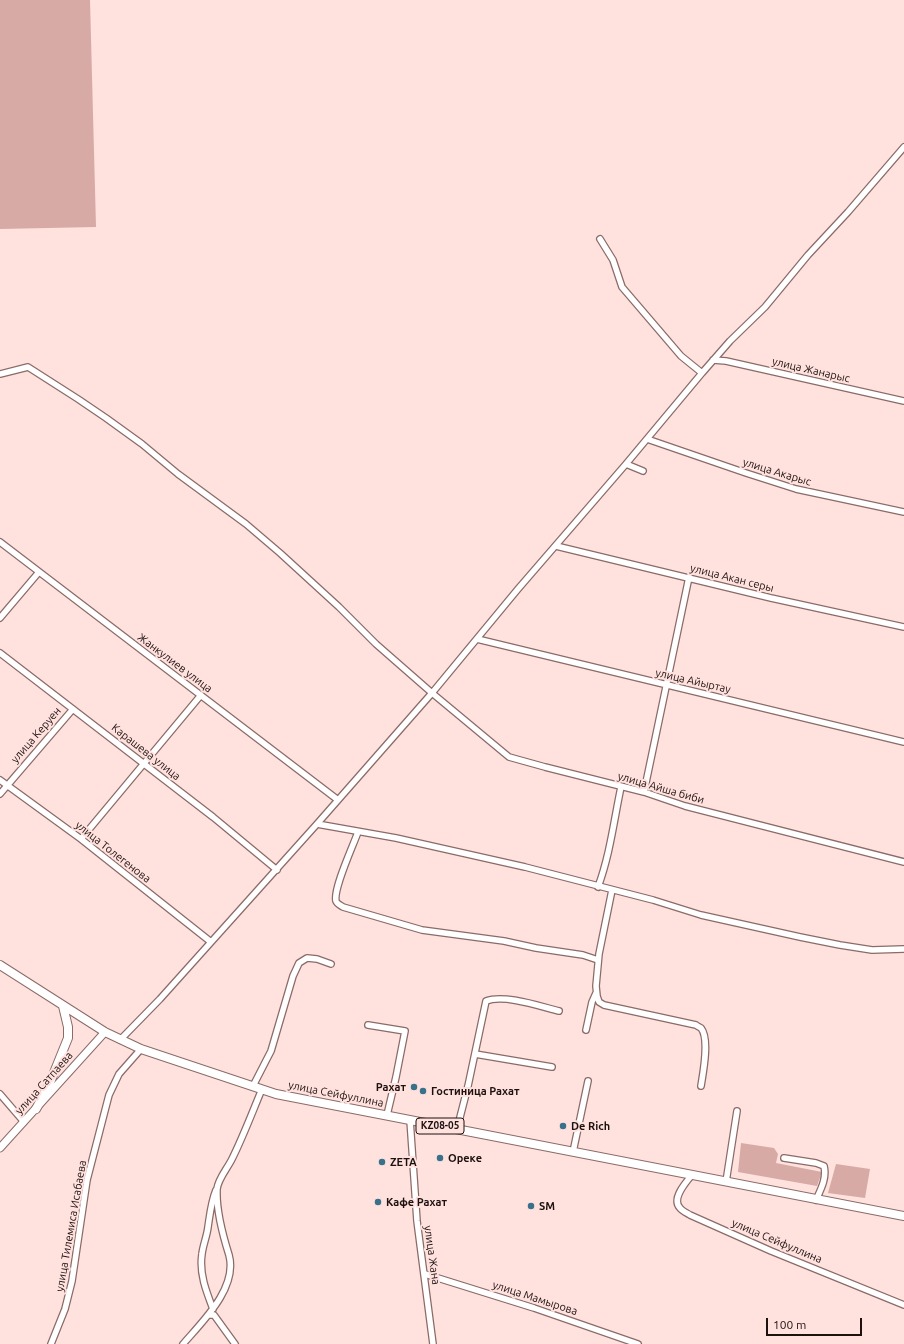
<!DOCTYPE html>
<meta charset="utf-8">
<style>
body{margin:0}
#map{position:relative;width:904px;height:1344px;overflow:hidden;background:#ffe1de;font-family:Ubuntu,sans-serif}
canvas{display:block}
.scale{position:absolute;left:766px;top:1318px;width:96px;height:18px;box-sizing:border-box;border:2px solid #1d1110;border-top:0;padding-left:5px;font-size:12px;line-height:14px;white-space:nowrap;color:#1d1110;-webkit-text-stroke:3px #ffe1de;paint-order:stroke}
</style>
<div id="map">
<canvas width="904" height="1344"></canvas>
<div class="scale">100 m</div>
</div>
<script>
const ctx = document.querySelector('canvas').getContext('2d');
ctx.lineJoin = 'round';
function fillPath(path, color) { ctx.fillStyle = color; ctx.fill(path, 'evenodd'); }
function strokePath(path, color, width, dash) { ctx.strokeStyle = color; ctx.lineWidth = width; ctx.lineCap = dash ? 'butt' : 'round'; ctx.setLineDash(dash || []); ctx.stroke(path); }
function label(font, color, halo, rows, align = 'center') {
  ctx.font = font + ' Ubuntu,sans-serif'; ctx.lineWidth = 4; ctx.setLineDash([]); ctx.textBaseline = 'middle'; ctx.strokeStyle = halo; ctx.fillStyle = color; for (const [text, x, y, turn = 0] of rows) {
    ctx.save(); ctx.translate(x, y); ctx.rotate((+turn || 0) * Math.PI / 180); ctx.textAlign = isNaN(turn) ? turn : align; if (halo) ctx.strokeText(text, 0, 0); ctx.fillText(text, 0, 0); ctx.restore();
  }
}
fillPath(new Path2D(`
 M 0,0 L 90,0 L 96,227 L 0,229 Z
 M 741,1143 L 774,1148 L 778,1154 L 776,1163 L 822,1172 L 817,1186 L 738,1172 Z
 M 836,1164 L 870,1169 L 865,1198 L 828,1193 Z`), '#d8aaa5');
const minor = new Path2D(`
 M 600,239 L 613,260 L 622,287 L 681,356 L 702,373
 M 713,360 L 726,361 L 904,401
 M 0,374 L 28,367 L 78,399 L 106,418 L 142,444 L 178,474 L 246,524 L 280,553 L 339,607 L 376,644 L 432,693 L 509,757 L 545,767 L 644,792 L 685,806 L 904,862
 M 647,439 L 746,473 L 796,489 L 904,512
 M 626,464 L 643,471
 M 0,542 L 338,800
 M 556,546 L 771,598 L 904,627
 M 0,618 L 39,572
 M 477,639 L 904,742
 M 0,653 L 213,817 L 277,870
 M 0,780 L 81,839 L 211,942
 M 644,792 L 689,577
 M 0,794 L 73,709
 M 317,824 L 396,838 L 525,867 L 653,900 L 701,915 L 800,937 L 840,945 L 872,950 L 904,949
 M 358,832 C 353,846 333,889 336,901 C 337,904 340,905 343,907 L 422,930 L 504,941 L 536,948 L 583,955 L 598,960
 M 81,839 L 201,695
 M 598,887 C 610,855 614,820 621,787
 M 612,890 L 599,954 L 596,986 L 597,996 L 599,1002 L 604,1005 L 696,1025 C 697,1026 699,1027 701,1028 C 710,1039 703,1073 701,1086
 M 368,1025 L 405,1031 L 396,1077 L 387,1115
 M 586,1030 L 592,1002 L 596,993
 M 120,1040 L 160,999 L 317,824 L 432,693 L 518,589 L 626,464 L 702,373 L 730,341 L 765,307 L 808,255 L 848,212 L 904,147
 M 475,1054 L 552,1067
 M 253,1086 L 271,1051 L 293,976 L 299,963 L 307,958 L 317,959 L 331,964
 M 0,1094 L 24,1122
 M 410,1120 L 417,1221 L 433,1344
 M 457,1129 L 468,1086 L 486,1001 C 504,994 539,1006 559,1011
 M 573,1152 L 588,1081
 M 784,1158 L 816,1163 L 824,1166 C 827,1178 821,1189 816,1200
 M 692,1175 C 686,1182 671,1199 680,1208 C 682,1211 687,1213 690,1215 L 771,1251 L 904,1305
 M 726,1182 L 737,1111
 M 425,1274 L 534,1308 L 638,1344
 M 213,1309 C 206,1291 199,1273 202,1254 C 203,1245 207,1236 208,1227 C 210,1214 211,1202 216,1190
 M 208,1315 L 214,1315 L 235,1344
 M 51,1344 L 65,1309 L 72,1281 L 87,1180 L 109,1095 L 119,1074 L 141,1049
 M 183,1344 C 202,1322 238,1288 229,1255 C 223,1236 216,1210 217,1189 C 218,1179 227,1169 232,1159 C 243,1137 252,1113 262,1089`);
const tertiary = new Path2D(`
 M 0,1148 L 105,1032`);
const primary = new Path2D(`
 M 0,965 L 105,1032 L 141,1049 L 276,1094 L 904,1216
 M 36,1109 L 49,1085 L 68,1038 L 68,1027 L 63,1006`);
strokePath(minor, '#8a6b67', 8);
strokePath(tertiary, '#8a6b67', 9);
strokePath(primary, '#8a6b67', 10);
strokePath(minor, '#fff', 5.5);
strokePath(tertiary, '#fff', 7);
strokePath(primary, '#fff', 8);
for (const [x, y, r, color] of [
 [414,1087,4,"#38718a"],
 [423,1091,4,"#38718a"],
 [563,1126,4,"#38718a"],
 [440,1158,4,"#38718a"],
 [382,1162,4,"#38718a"],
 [378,1202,4,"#38718a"],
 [531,1206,4,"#38718a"]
]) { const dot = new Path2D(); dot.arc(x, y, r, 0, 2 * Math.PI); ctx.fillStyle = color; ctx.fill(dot); strokePath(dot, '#ffe1de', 1.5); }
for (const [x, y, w] of [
 [440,1126,48]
]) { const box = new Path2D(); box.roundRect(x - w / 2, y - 8, w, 16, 3); ctx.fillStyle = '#ffe1de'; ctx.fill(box); strokePath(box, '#1d1110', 1); }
label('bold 10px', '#1d1110', null, [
 ["KZ08-05",440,1126]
]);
label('11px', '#1d1110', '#ffe1de', [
 ["улица Жанарыс",811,370,13],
 ["улица Акарыс",777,472,17],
 ["улица Акан серы",732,578,14],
 ["Жанкулиев улица",175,663,37],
 ["улица Айыртау",693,681,13],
 ["улица Керуен",36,735,-49],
 ["Карашева улица",146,752,38],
 ["улица Айша биби",661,788,16],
 ["улица Толегенова",113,852,38],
 ["улица Сатпаева",44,1083,-48],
 ["улица Сейфуллина",336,1094,11],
 ["улица Тилемиса Исабаева",71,1226,-80],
 ["улица Сейфуллина",777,1241,23],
 ["улица Жана",432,1255,82],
 ["улица Мамырова",535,1298,18]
]);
label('bold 11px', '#1d1110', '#ffe1de', [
 ["Рахат",406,1087,"right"],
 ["Гостиница Рахат",431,1091],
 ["De Rich",571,1126],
 ["Ореке",448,1158],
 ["ZETA",390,1162],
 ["Кафе Рахат",386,1202],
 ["SM",539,1206]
], 'left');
</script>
